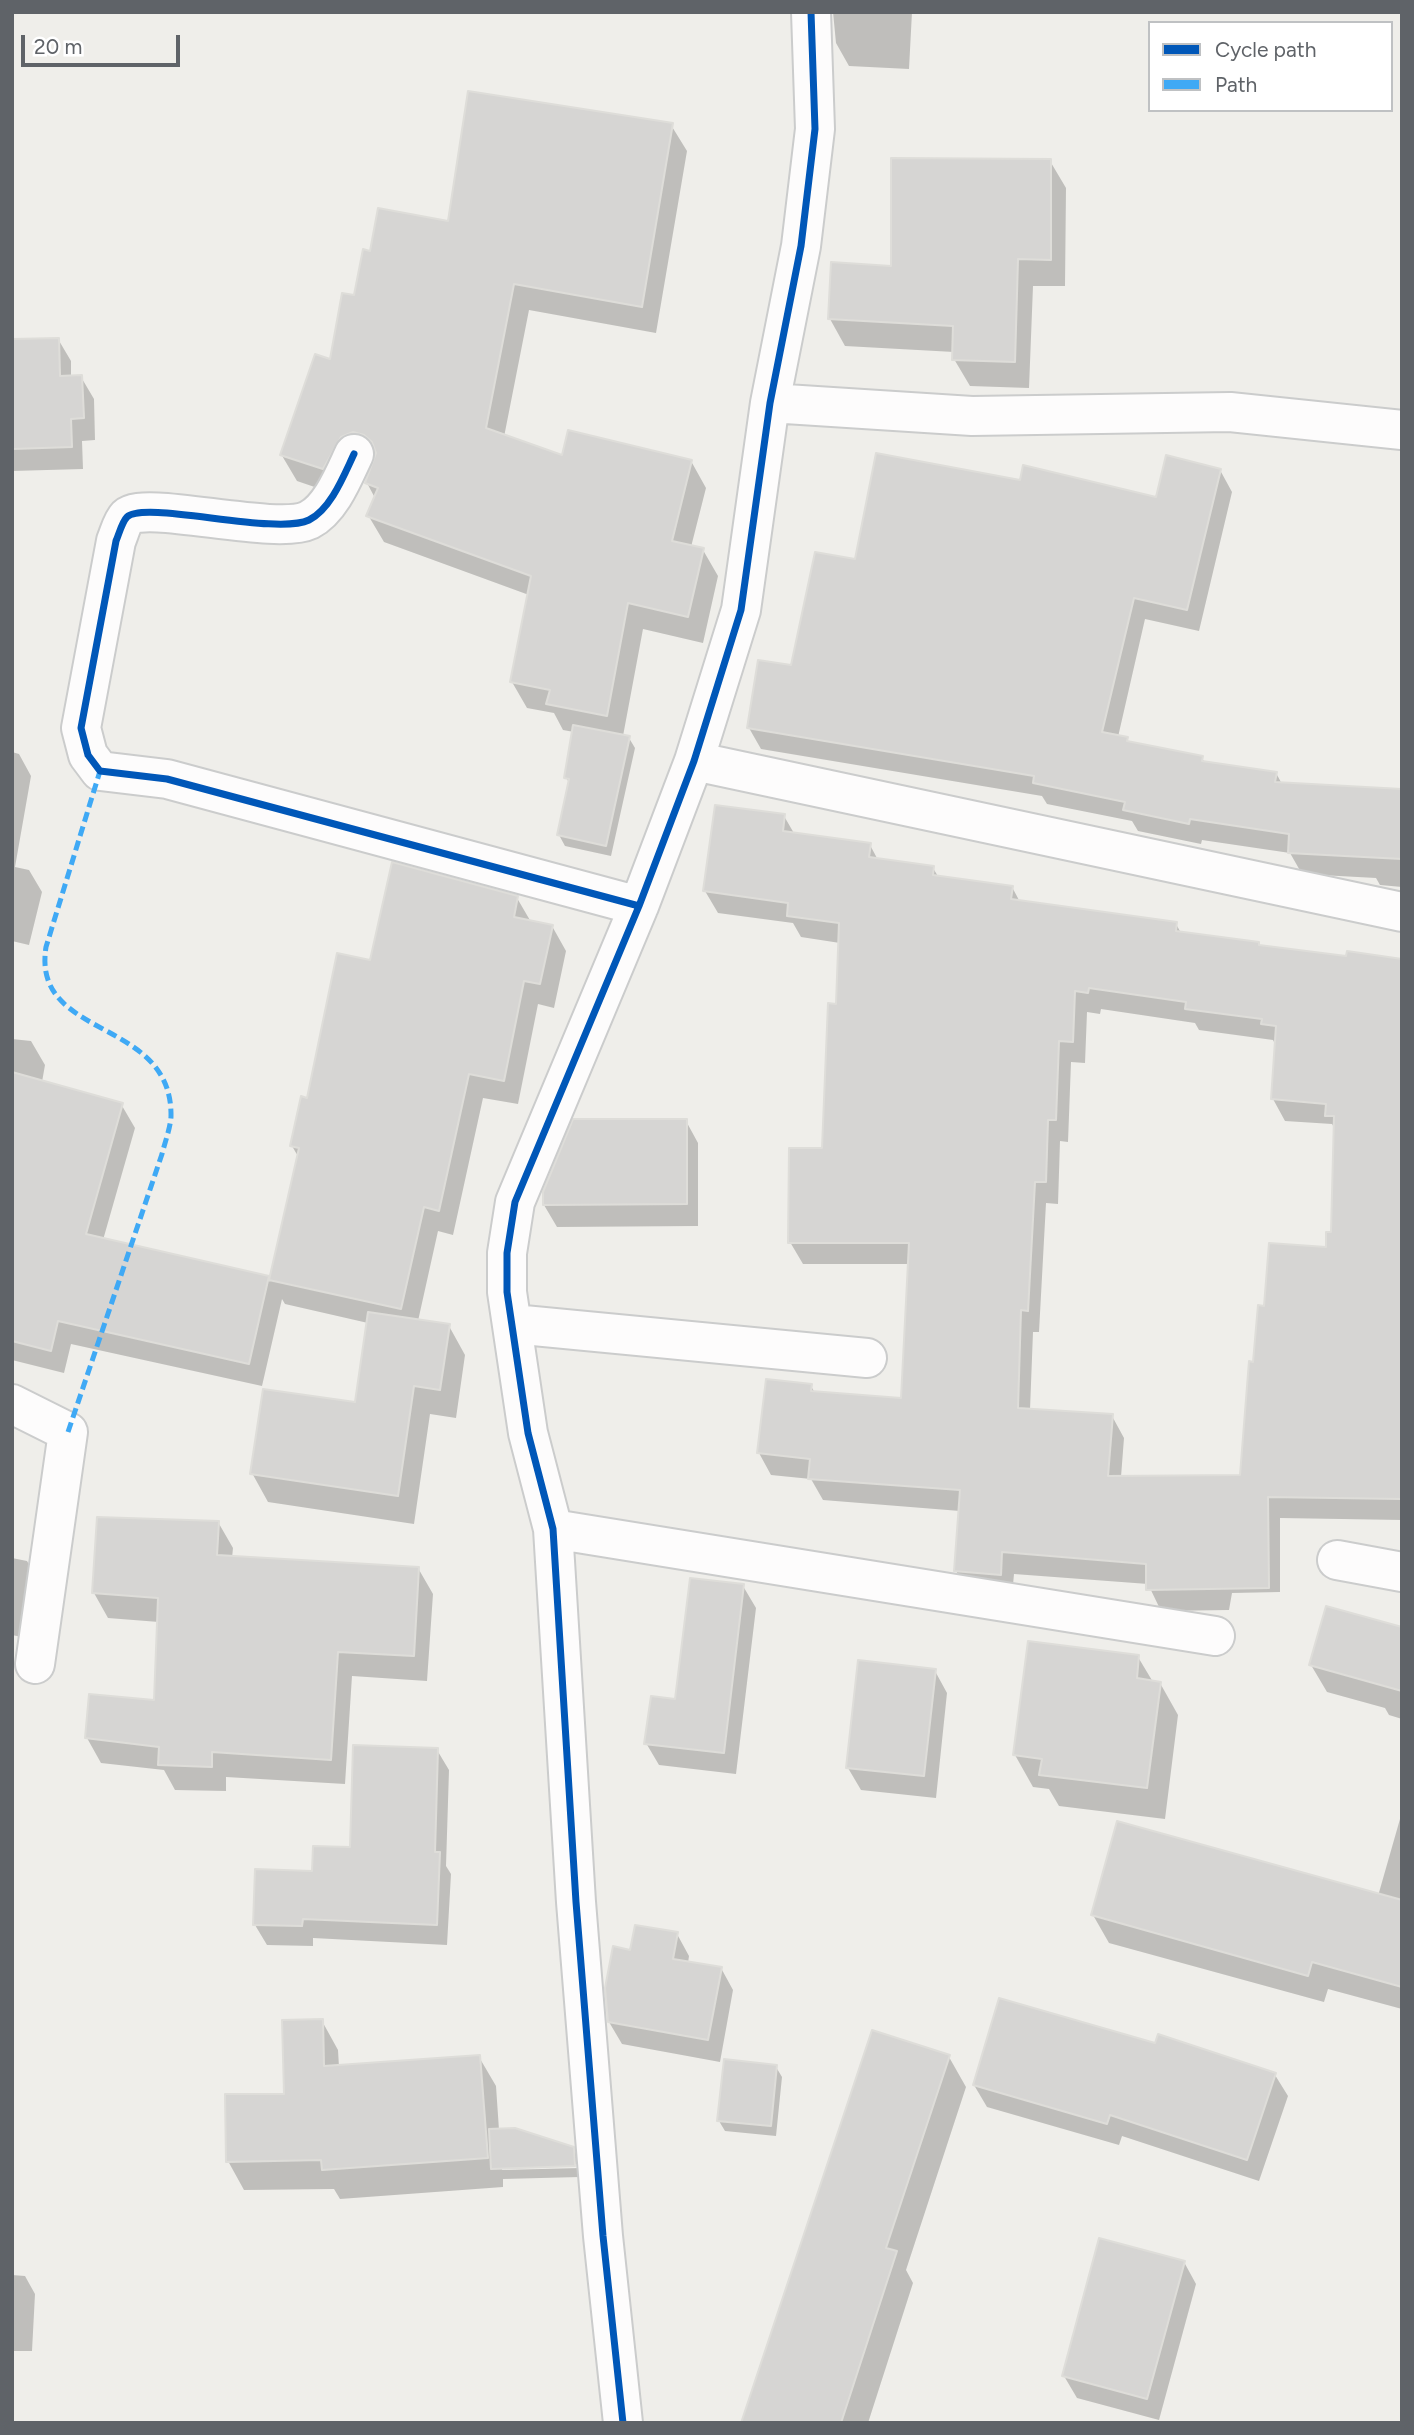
<!DOCTYPE html>
<style>
body{margin:0}
#map{position:relative;width:1414px;height:2435px;overflow:hidden;background:#efeeea;font-family:Figtree,sans-serif}
canvas{display:block}
.frame{position:absolute;inset:0;border:14px solid #5f6368;pointer-events:none}
.legend{position:absolute;left:1148px;top:21px;width:245px;height:91px;box-sizing:border-box;background:#fff;border:2px solid #bfc1c3;margin:0;padding:9px 12px;list-style:none;font-size:21px;color:#5f6368}
.legend li{display:flex;align-items:center;gap:14px;height:35px}
.legend b{width:35px;border:2px solid #bfc1c3}
.scale{position:absolute;left:21px;top:35px;width:159px;height:32px;box-sizing:border-box;border:4px solid #5f6368;border-top:0;padding-left:9px;font-size:21px;line-height:24px;white-space:nowrap;color:#5f6368;-webkit-text-stroke:5px #fff;paint-order:stroke}
</style>
<div id="map">
<canvas width="1414" height="2435"></canvas>
<div class="frame"></div>
<ul class="legend">
<li><b style="height:9px;background:#0057b8"></b>Cycle path</li>
<li><b style="height:9px;background:#3fa9f5"></b>Path</li>
</ul>
<div class="scale">20 m</div>
</div>
<script>
const ctx = document.querySelector('canvas').getContext('2d');
ctx.lineJoin = 'round';
function fillPath(path, color) { ctx.fillStyle = color; ctx.fill(path, 'evenodd'); }
function strokePath(path, color, width, dash) { ctx.strokeStyle = color; ctx.lineWidth = width; ctx.lineCap = dash ? 'butt' : 'round'; ctx.setLineDash(dash || []); ctx.stroke(path); }
fillPath(new Path2D(`
 M 833,12 L 912,12 L 909,69 L 849,66 L 836,43 Z
 M 671,125 L 687,151 L 656,333 L 529,310 L 504,437 L 563,458 L 691,461 L 706,488 L 691,547 L 703,550 L 718,576 L 703,643 L 643,629 L 623,736 L 629,738 L 635,748 L 611,856 L 565,846 L 559,835 L 570,785 L 566,777 L 574,732 L 563,730 L 554,713 L 527,708 L 512,682 L 529,595 L 384,542 L 368,515 L 375,498 L 367,483 L 375,459 L 369,458 L 338,495 L 297,481 L 281,454 L 331,361 L 371,253 L 449,223 Z
 M 1050,161 L 1066,188 L 1065,286 L 1033,286 L 1029,388 L 970,386 L 954,359 L 954,352 L 845,346 L 830,319 L 893,268 Z
 M 58,339 L 71,361 L 71,377 L 81,377 L 94,399 L 95,440 L 82,441 L 83,469 L 12,471 L 12,341 Z
 M 1220,470 L 1232,492 L 1199,631 L 1145,619 L 1118,737 L 1127,739 L 1129,743 L 1202,758 L 1205,763 L 1276,773 L 1282,784 L 1402,792 L 1402,887 L 1380,885 L 1376,878 L 1302,874 L 1290,853 L 1202,840 L 1201,844 L 1138,831 L 1132,821 L 1047,804 L 1042,796 L 761,749 L 749,728 L 793,667 L 856,561 L 1021,482 L 1157,499 Z
 M 12,752 L 19,754 L 31,776 L 15,867 L 29,870 L 42,892 L 29,945 L 12,941 Z
 M 784,816 L 795,835 L 870,845 L 878,860 L 933,868 L 939,878 L 1012,887 L 1020,902 L 1176,924 L 1181,933 L 1260,947 L 1348,958 L 1402,960 L 1402,1520 L 1280,1518 L 1280,1592 L 1232,1593 L 1229,1610 L 1161,1611 L 1148,1584 L 1014,1574 L 1012,1596 L 969,1593 L 956,1571 L 960,1511 L 823,1500 L 811,1479 L 771,1475 L 759,1453 L 811,1386 L 815,1393 L 902,1400 L 909,1264 L 803,1264 L 790,1242 L 824,1150 L 838,1005 L 840,943 L 801,937 L 793,923 L 718,913 L 705,891 ZM 1101,1009 L 1195,1023 L 1199,1030 L 1273,1040 L 1276,1046 L 1273,1099 L 1285,1121 L 1332,1124 L 1336,1131 L 1333,1234 L 1327,1249 L 1266,1308 L 1255,1363 L 1241,1476 L 1121,1477 L 1124,1438 L 1112,1416 L 1030,1410 L 1033,1332 L 1039,1332 L 1046,1203 L 1058,1204 L 1060,1141 L 1068,1142 L 1071,1062 L 1085,1063 L 1087,1012 L 1100,1014 Z
 M 517,898 L 531,922 L 552,926 L 566,951 L 554,1008 L 538,1004 L 518,1104 L 483,1098 L 453,1235 L 438,1231 L 418,1321 L 449,1326 L 465,1355 L 456,1418 L 430,1414 L 414,1524 L 268,1502 L 252,1473 L 356,1404 L 368,1323 L 285,1304 L 282,1299 L 262,1386 L 71,1344 L 64,1373 L 12,1360 L 12,1039 L 31,1041 L 45,1065 L 42,1082 L 121,1104 L 135,1128 L 103,1240 L 268,1278 L 270,1282 L 299,1158 L 292,1146 L 308,1100 L 371,962 Z
 M 686,1121 L 698,1143 L 698,1226 L 557,1227 L 544,1205 Z
 M 218,1522 L 233,1548 L 232,1558 L 418,1568 L 433,1594 L 427,1681 L 352,1676 L 345,1784 L 226,1777 L 226,1791 L 175,1790 L 164,1770 L 101,1763 L 87,1738 L 155,1702 L 159,1622 L 108,1618 L 94,1593 Z
 M 12,1558 L 27,1561 L 43,1589 L 36,1640 L 12,1635 Z
 M 743,1586 L 756,1608 L 736,1774 L 659,1765 L 646,1743 L 677,1700 Z
 M 1402,1629 L 1402,1719 L 1389,1715 L 1385,1708 L 1327,1692 L 1311,1665 Z
 M 1138,1657 L 1153,1682 L 1160,1683 L 1178,1715 L 1165,1819 L 1059,1806 L 1049,1789 L 1033,1787 L 1015,1755 Z
 M 935,1671 L 947,1693 L 936,1798 L 861,1790 L 848,1768 Z
 M 437,1750 L 449,1770 L 446,1866 L 451,1874 L 447,1945 L 313,1938 L 313,1946 L 267,1945 L 255,1925 L 313,1872 L 352,1849 Z
 M 1400,1819 L 1402,2009 L 1328,1989 L 1324,2002 L 1109,1943 L 1093,1915 L 1378,1896 Z
 M 677,1934 L 689,1956 L 688,1963 L 721,1968 L 733,1990 L 720,2062 L 622,2044 L 609,2022 L 632,1952 Z
 M 322,2021 L 338,2050 L 339,2067 L 479,2057 L 496,2086 L 499,2130 L 573,2148 L 579,2159 L 579,2164 L 502,2167 L 502,2170 L 580,2168 L 580,2177 L 503,2179 L 503,2187 L 340,2199 L 334,2189 L 244,2190 L 228,2161 L 286,2096 Z
 M 1156,2045 L 1275,2075 L 1288,2096 L 1259,2181 L 1122,2136 L 1119,2145 L 987,2107 L 974,2085 Z
 M 949,2057 L 966,2087 L 906,2270 L 913,2283 L 868,2423 L 743,2423 Z
 M 776,2067 L 782,2077 L 776,2136 L 725,2131 L 719,2121 Z
 M 1184,2262 L 1196,2284 L 1159,2420 L 1077,2398 L 1064,2376 Z
 M 12,2275 L 25,2276 L 35,2294 L 32,2351 L 12,2351 Z`), '#0003');
const building = new Path2D(`
 M 468,91 L 673,123 L 642,307 L 514,284 L 486,428 L 562,455 L 568,430 L 692,460 L 672,541 L 704,548 L 688,617 L 628,603 L 607,716 L 546,704 L 550,690 L 510,682 L 531,576 L 366,516 L 378,488 L 365,483 L 376,453 L 372,442 L 364,435 L 353,432 L 341,437 L 323,469 L 280,455 L 315,354 L 330,359 L 342,293 L 354,295 L 363,249 L 370,251 L 378,208 L 448,221 Z
 M 891,158 L 1051,159 L 1051,260 L 1018,259 L 1015,362 L 952,360 L 953,326 L 828,319 L 831,262 L 891,266 Z
 M 59,338 L 60,376 L 82,375 L 84,418 L 71,419 L 72,447 L 12,449 L 12,339 Z
 M 876,453 L 1020,480 L 1023,465 L 1156,497 L 1166,455 L 1221,469 L 1187,610 L 1134,598 L 1102,732 L 1128,737 L 1127,741 L 1203,756 L 1202,761 L 1277,772 L 1275,782 L 1402,789 L 1402,859 L 1288,853 L 1289,834 L 1190,819 L 1189,824 L 1123,810 L 1125,802 L 1033,783 L 1034,776 L 747,728 L 758,660 L 791,665 L 815,552 L 855,559 Z
 M 573,725 L 630,736 L 606,846 L 557,835 L 569,779 L 564,778 Z
 M 715,805 L 785,814 L 783,831 L 871,843 L 869,857 L 934,866 L 933,875 L 1013,886 L 1011,899 L 1177,922 L 1176,931 L 1259,942 L 1259,945 L 1346,956 L 1347,951 L 1402,959 L 1402,1499 L 1268,1497 L 1269,1588 L 1146,1590 L 1146,1564 L 1002,1552 L 1001,1575 L 954,1571 L 960,1490 L 808,1479 L 810,1459 L 757,1453 L 766,1379 L 812,1384 L 811,1391 L 901,1398 L 909,1243 L 788,1243 L 789,1148 L 822,1148 L 828,1003 L 836,1004 L 839,923 L 787,916 L 788,903 L 703,891 ZM 1089,988 L 1186,1002 L 1185,1009 L 1262,1019 L 1261,1024 L 1276,1026 L 1271,1099 L 1326,1104 L 1325,1116 L 1334,1116 L 1331,1232 L 1326,1232 L 1326,1247 L 1269,1243 L 1264,1306 L 1258,1305 L 1253,1362 L 1249,1361 L 1240,1475 L 1108,1476 L 1113,1414 L 1018,1408 L 1021,1310 L 1028,1311 L 1035,1182 L 1046,1182 L 1048,1120 L 1056,1120 L 1059,1041 L 1073,1042 L 1075,991 L 1088,993 Z
 M 392,862 L 518,896 L 514,917 L 553,925 L 540,984 L 524,981 L 504,1081 L 469,1074 L 439,1211 L 424,1207 L 401,1309 L 269,1280 L 299,1148 L 290,1146 L 301,1096 L 307,1098 L 337,953 L 370,960 Z
 M 12,1072 L 123,1103 L 86,1234 L 269,1276 L 249,1364 L 58,1321 L 51,1351 L 12,1341 Z
 M 573,1119 L 687,1119 L 687,1204 L 543,1205 L 543,1192 Z
 M 368,1312 L 450,1324 L 440,1390 L 414,1386 L 398,1496 L 250,1474 L 263,1389 L 355,1402 Z
 M 97,1517 L 219,1521 L 217,1555 L 419,1567 L 414,1656 L 338,1652 L 331,1760 L 212,1752 L 212,1767 L 158,1765 L 159,1747 L 85,1738 L 89,1694 L 154,1700 L 158,1598 L 92,1593 Z
 M 690,1578 L 744,1584 L 724,1753 L 644,1744 L 651,1696 L 675,1699 Z
 M 1326,1606 L 1402,1627 L 1402,1691 L 1309,1665 Z
 M 1028,1641 L 1139,1655 L 1137,1678 L 1161,1682 L 1147,1788 L 1039,1775 L 1042,1759 L 1013,1755 Z
 M 858,1660 L 936,1669 L 924,1776 L 846,1768 Z
 M 353,1745 L 438,1748 L 435,1852 L 440,1852 L 437,1925 L 303,1919 L 302,1926 L 253,1925 L 255,1869 L 312,1871 L 313,1846 L 350,1847 Z
 M 1117,1821 L 1402,1900 L 1402,1987 L 1312,1962 L 1308,1976 L 1091,1915 Z
 M 635,1925 L 678,1932 L 673,1959 L 722,1967 L 708,2040 L 608,2022 L 605,1988 L 613,1946 L 630,1950 Z
 M 999,1998 L 1155,2043 L 1158,2034 L 1276,2073 L 1247,2160 L 1110,2115 L 1107,2124 L 973,2085 Z
 M 323,2019 L 324,2066 L 480,2055 L 488,2158 L 322,2170 L 321,2160 L 226,2162 L 225,2094 L 284,2094 L 282,2020 Z
 M 872,2030 L 950,2055 L 886,2248 L 897,2251 L 841,2423 L 741,2423 Z
 M 724,2059 L 777,2065 L 771,2126 L 717,2121 Z
 M 515,2128 L 574,2147 L 575,2166 L 491,2169 L 489,2129 Z
 M 1099,2238 L 1185,2261 L 1147,2399 L 1062,2376 Z`);
fillPath(building, '#d6d5d3');
strokePath(building, '#deddd9', 2);
const minor = new Path2D(`
 M 770,403 L 972,416 L 1230,412 L 1402,430
 M 354,454 C 344,475 331,509 309,520 C 276,536 145,500 127,517 C 122,522 119,534 116,541 L 81,728 L 88,755 L 100,771 L 167,779 L 639,906
 M 694,761 L 1402,912
 M 513,1324 L 867,1358
 M 12,1404 L 68,1432 L 35,1664
 M 553,1529 L 1215,1636
 M 1337,1560 L 1402,1572
 M 623,2423 L 603,2236 L 576,1902 L 553,1529 L 528,1433 L 507,1292 L 507,1253 L 515,1202 L 639,906 L 694,761 L 741,610 L 770,403 L 801,246 L 815,129 L 811,12`);
strokePath(minor, '#cbcccc', 42);
strokePath(minor, '#fdfcfc', 38);
strokePath(new Path2D(`
 M 68,1432 L 162,1154 C 165,1142 170,1129 171,1117 C 173,1016 31,1041 46,947 L 100,771`), '#3fa9f5', 5, [10, 5]);
strokePath(new Path2D(`
 M 354,454 C 344,475 331,509 309,520 C 276,536 145,500 127,517 C 122,522 119,534 116,541 L 81,728 L 88,755 L 100,771 L 167,779 L 639,906
 M 623,2423 L 603,2236 L 576,1902 L 553,1529 L 528,1433 L 507,1292 L 507,1253 L 515,1202 L 639,906 L 694,761 L 741,610 L 770,403 L 801,246 L 815,129 L 811,12`), '#0057b8', 7);
</script>
